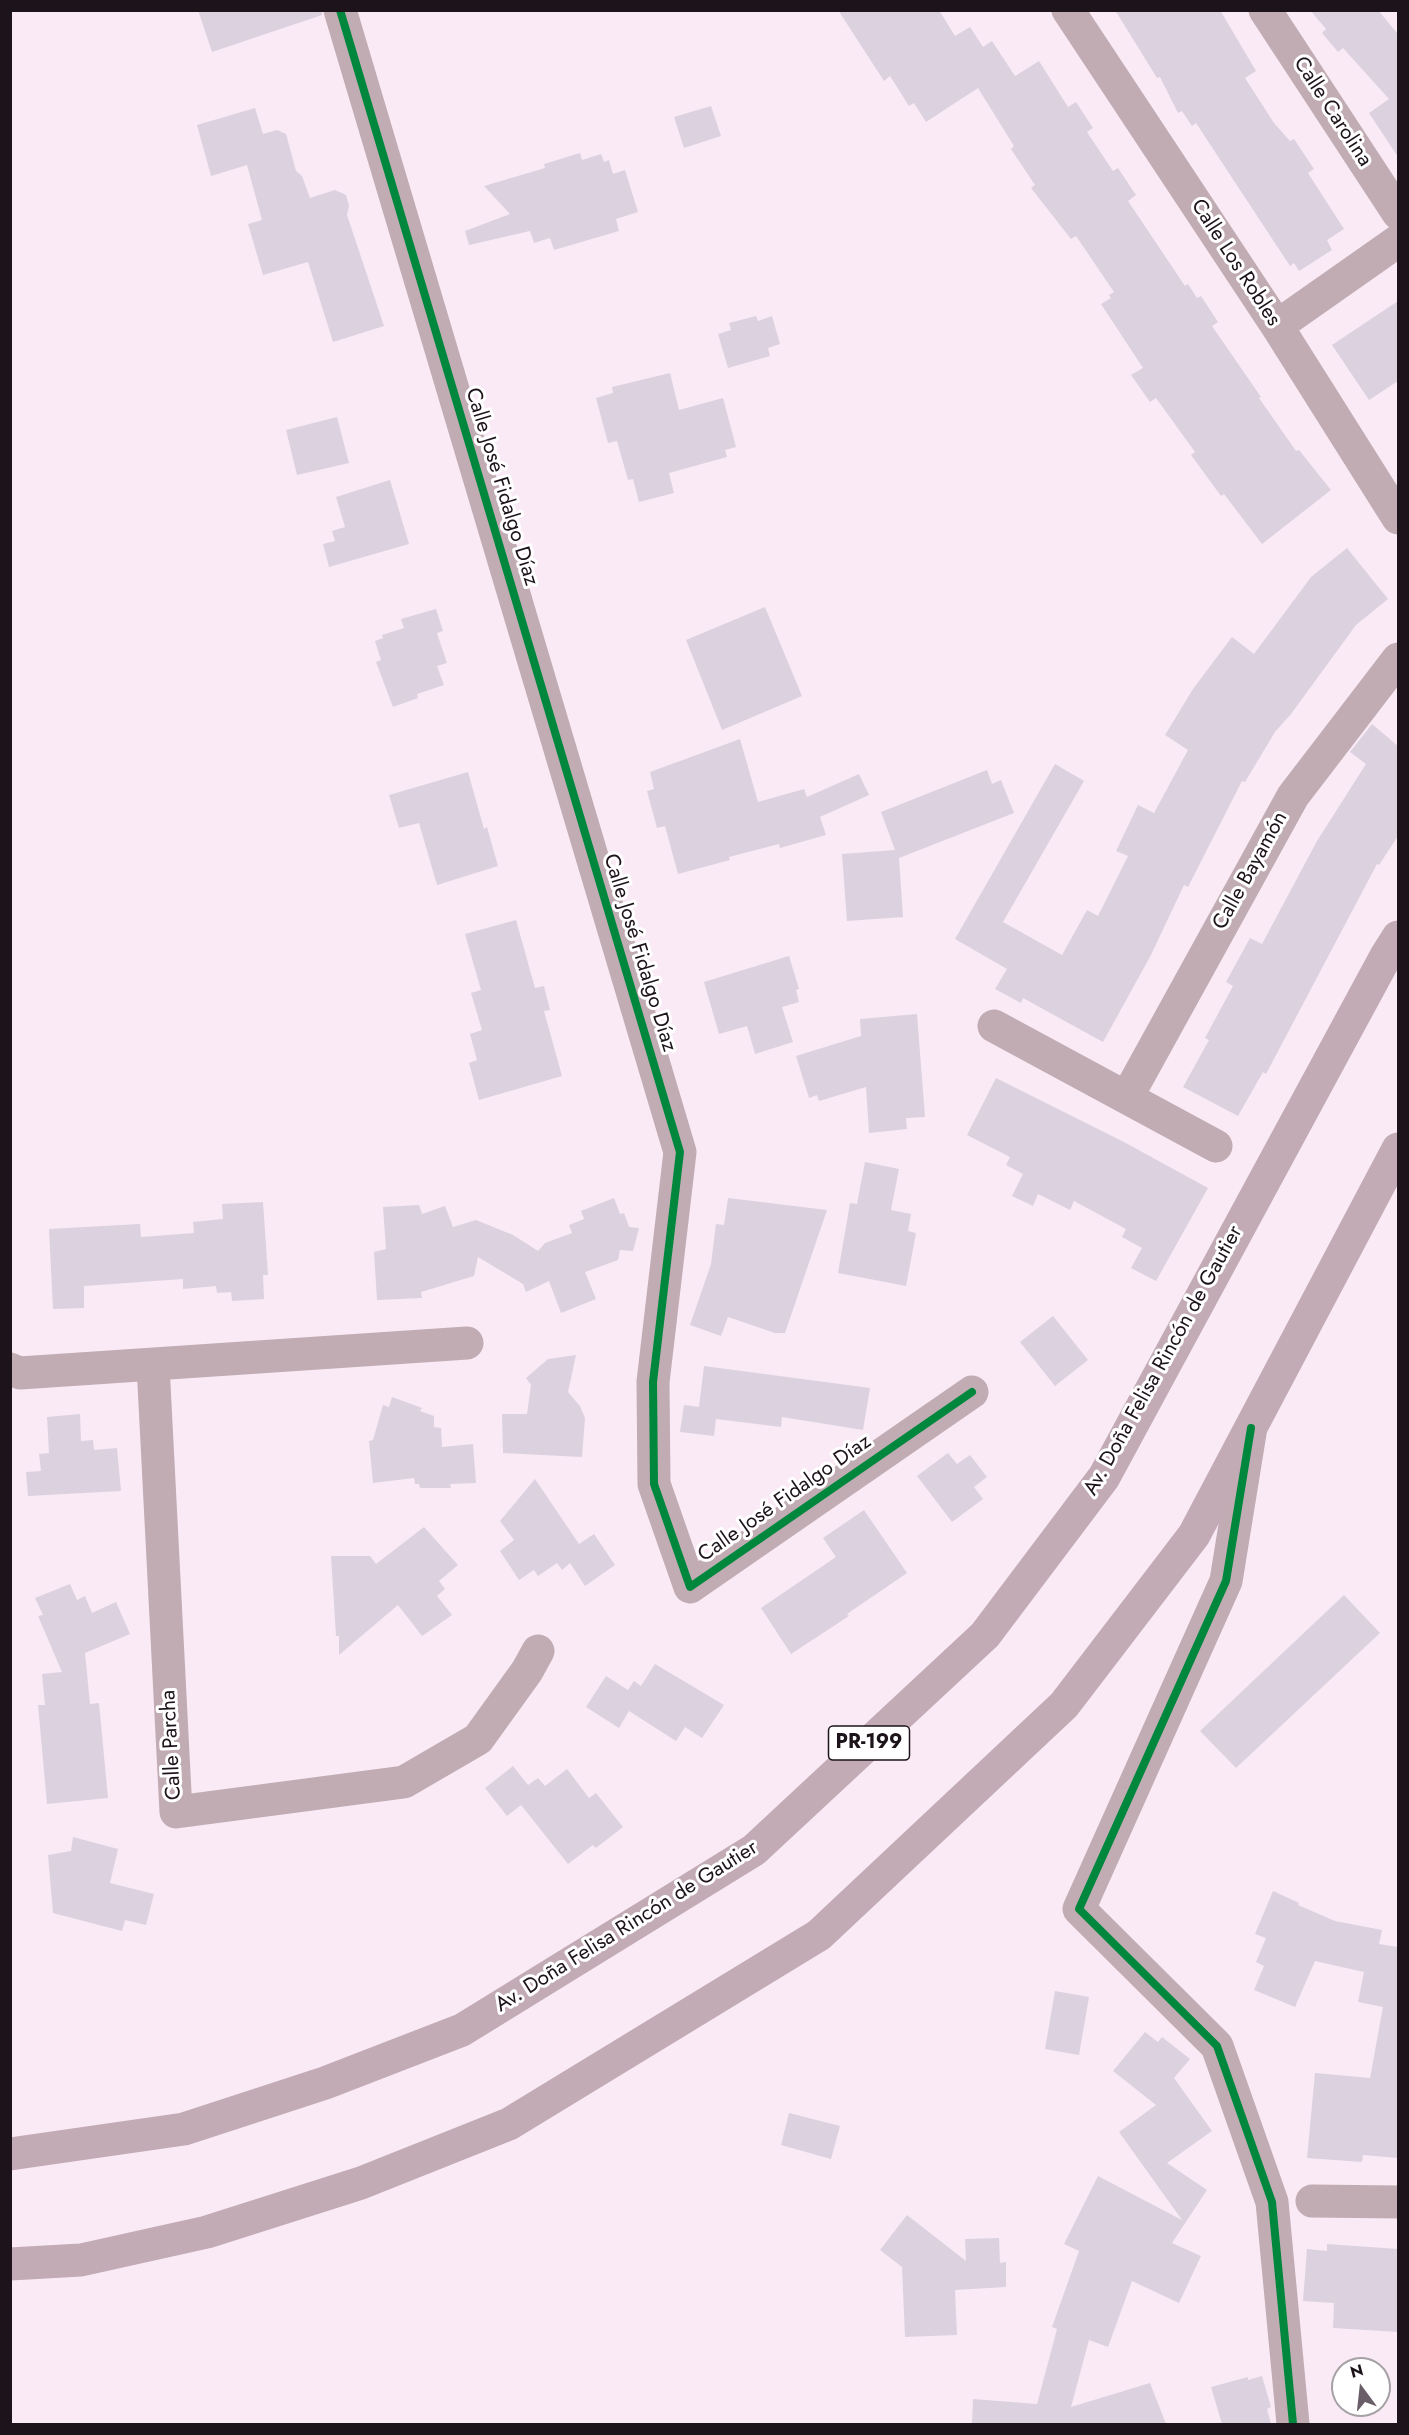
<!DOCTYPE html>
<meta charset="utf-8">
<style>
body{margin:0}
#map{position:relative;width:1409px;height:2435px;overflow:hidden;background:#f9eaf6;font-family:Jost,sans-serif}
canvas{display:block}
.frame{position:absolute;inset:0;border:12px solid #1d141b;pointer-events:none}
.north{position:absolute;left:1331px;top:2357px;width:60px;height:60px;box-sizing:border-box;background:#fff;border:2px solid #a5a1a4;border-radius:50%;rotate:345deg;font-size:16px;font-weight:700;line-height:24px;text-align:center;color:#1d141b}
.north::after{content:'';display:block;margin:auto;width:21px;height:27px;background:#6a5f68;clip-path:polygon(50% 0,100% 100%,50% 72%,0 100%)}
</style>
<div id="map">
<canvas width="1409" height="2435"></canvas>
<div class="frame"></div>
<div class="north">N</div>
</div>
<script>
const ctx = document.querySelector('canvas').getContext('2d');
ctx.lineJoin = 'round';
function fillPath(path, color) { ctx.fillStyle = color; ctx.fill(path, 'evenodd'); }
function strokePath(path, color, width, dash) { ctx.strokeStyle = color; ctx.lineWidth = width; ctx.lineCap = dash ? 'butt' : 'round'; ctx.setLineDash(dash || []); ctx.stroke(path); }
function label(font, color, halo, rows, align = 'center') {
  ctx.font = font + ' Jost,sans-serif'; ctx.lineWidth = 6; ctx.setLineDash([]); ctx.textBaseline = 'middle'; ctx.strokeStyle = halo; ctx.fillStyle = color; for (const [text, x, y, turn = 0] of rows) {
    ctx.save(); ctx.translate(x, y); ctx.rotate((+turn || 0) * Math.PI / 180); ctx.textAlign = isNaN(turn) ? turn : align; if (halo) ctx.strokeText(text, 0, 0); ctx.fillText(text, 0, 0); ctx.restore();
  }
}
fillPath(new Path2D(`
 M 198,10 L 322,10 L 322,15 L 212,52 Z
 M 838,10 L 939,10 L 955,36 L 970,27 L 983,47 L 992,41 L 1015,76 L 1039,61 L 1068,107 L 1076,102 L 1093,128 L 1087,132 L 1113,171 L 1118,168 L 1136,195 L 1128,201 L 1185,286 L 1188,284 L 1197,298 L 1201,296 L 1218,322 L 1212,326 L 1261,397 L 1259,398 L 1296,451 L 1299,450 L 1331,490 L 1262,544 L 1224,494 L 1221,496 L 1191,455 L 1195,452 L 1156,398 L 1150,402 L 1131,375 L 1143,368 L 1101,304 L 1111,298 L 1109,295 L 1114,292 L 1076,236 L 1071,239 L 1031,188 L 1035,185 L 1011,149 L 1014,146 L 978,88 L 926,122 L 914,103 L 909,106 L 890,76 L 884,81 Z
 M 1115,10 L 1220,10 L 1256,71 L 1245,78 L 1274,123 L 1290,141 L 1294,139 L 1314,169 L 1308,173 L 1344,229 L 1327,240 L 1332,250 L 1299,271 L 1294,263 L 1290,266 L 1196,123 L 1192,126 L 1182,111 L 1178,113 L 1160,77 L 1157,78 Z
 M 1310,10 L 1378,10 L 1398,34 L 1398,157 L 1369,113 L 1389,99 L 1343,48 L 1338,52 L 1322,33 L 1326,29 Z
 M 711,106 L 721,136 L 684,148 L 674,117 Z
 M 255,108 L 263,134 L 277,130 L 286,134 L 296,171 L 302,176 L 310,198 L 335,190 L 346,195 L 349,206 L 347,215 L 384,326 L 333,342 L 308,262 L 263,275 L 248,224 L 262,220 L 247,165 L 211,176 L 197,125 Z
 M 580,153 L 582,160 L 601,154 L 604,162 L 609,160 L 613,174 L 625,170 L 638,212 L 616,219 L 619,231 L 554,250 L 550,238 L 534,243 L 530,231 L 469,245 L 465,231 L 510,214 L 484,186 L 545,168 L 544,164 Z
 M 1398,301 L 1398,381 L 1369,400 L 1332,345 Z
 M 756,316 L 758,321 L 772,316 L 780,344 L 768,348 L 770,356 L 728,368 L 718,334 L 731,330 L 729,323 Z
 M 670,373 L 679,410 L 723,398 L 736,447 L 725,450 L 727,457 L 669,473 L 674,493 L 639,502 L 633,479 L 628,480 L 617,441 L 608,443 L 596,398 L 613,393 L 612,387 Z
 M 337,417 L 349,463 L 297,475 L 286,430 Z
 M 390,480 L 409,544 L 329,567 L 323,544 L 335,541 L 332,531 L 345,527 L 336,497 Z
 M 1347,548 L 1388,599 L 1356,625 L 1291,714 L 1275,732 L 1245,782 L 1242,781 L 1188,887 L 1184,885 L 1151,955 L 1103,1042 L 1023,998 L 1021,1003 L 995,989 L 1007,969 L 955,939 L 1055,764 L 1084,781 L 1003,922 L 1062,955 L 1087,910 L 1098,916 L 1128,856 L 1116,851 L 1138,805 L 1154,813 L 1188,750 L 1165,735 L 1193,689 L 1232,637 L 1254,654 L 1311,577 Z
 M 765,607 L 802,696 L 722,730 L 686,640 Z
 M 436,609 L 443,631 L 437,633 L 447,663 L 437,666 L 444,685 L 417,694 L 418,698 L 393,707 L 376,662 L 381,660 L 375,641 L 383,638 L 382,635 L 404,628 L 401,619 Z
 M 1372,724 L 1398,746 L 1398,836 L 1379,865 L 1377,864 L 1266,1074 L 1263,1072 L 1238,1116 L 1183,1087 L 1209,1040 L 1205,1038 L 1233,986 L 1226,982 L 1250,938 L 1262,944 L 1317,841 L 1366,764 L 1350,752 Z
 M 740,739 L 758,802 L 804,789 L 807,797 L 859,774 L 869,795 L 820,817 L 826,835 L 780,848 L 779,844 L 729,857 L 730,860 L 678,874 L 665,826 L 657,828 L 647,791 L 654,789 L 650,772 Z
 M 987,770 L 992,784 L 1001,780 L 1014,813 L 899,858 L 903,917 L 847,921 L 842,854 L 895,850 L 881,812 Z
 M 468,772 L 484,829 L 487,827 L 498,866 L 437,885 L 419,823 L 399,828 L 389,795 Z
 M 516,920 L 535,988 L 544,986 L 550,1010 L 544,1011 L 562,1076 L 479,1100 L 469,1063 L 477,1060 L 470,1034 L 482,1030 L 471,993 L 481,990 L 465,934 Z
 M 789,956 L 799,989 L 796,990 L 799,1002 L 782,1007 L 793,1042 L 755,1054 L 747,1026 L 719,1034 L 704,982 Z
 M 917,1014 L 925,1117 L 906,1118 L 907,1129 L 869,1133 L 866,1087 L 819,1101 L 817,1095 L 809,1098 L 796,1056 L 861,1036 L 860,1019 Z
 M 996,1078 L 1124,1142 L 1208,1188 L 1156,1281 L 1131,1268 L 1142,1248 L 1122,1237 L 1126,1229 L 1074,1201 L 1070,1210 L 1038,1194 L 1033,1206 L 1012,1196 L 1023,1174 L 1006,1165 L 1010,1157 L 967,1135 Z
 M 865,1162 L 899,1169 L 891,1210 L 911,1214 L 908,1231 L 916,1233 L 906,1286 L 838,1273 L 850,1203 L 857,1204 Z
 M 614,1198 L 620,1214 L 624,1213 L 629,1227 L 639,1228 L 633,1251 L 620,1250 L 618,1260 L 585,1272 L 596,1299 L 561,1313 L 549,1281 L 526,1292 L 523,1284 L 478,1257 L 474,1276 L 421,1292 L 422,1298 L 377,1300 L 374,1252 L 386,1249 L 383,1207 L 419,1205 L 422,1214 L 445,1206 L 453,1227 L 476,1220 L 513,1235 L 538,1251 L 545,1243 L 572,1233 L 569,1225 L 584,1219 L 581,1211 Z
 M 728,1198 L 827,1210 L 785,1333 L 775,1333 L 728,1317 L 721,1336 L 690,1325 L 711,1264 L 716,1224 L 724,1225 Z
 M 263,1202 L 268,1275 L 263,1275 L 264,1299 L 232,1301 L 231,1292 L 217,1293 L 216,1286 L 183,1289 L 183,1279 L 84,1286 L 84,1308 L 53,1309 L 49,1229 L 140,1224 L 141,1237 L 194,1233 L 193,1222 L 223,1219 L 222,1204 Z
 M 1053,1316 L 1088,1360 L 1055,1386 L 1020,1342 Z
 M 576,1355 L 568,1392 L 580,1406 L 585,1418 L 582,1457 L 503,1453 L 502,1414 L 527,1414 L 531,1385 L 526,1378 L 548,1359 Z
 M 704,1366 L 870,1388 L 863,1430 L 782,1417 L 781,1427 L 716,1419 L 714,1436 L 680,1432 L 684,1405 L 699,1407 Z
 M 392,1397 L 422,1408 L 420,1411 L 434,1416 L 434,1427 L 441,1428 L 442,1447 L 473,1444 L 476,1483 L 450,1484 L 451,1488 L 420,1488 L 419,1484 L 415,1484 L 414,1478 L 373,1483 L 369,1441 L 373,1440 L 383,1405 L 389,1407 Z
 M 80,1414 L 81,1441 L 93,1440 L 94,1450 L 117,1448 L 121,1491 L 28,1496 L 26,1472 L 41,1471 L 39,1454 L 49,1453 L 47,1417 Z
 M 948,1453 L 957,1464 L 970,1455 L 987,1477 L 974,1487 L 983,1499 L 952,1522 L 917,1476 Z
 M 535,1479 L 579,1544 L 594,1534 L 615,1565 L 585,1586 L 570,1563 L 562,1570 L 557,1563 L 538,1576 L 534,1570 L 519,1580 L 500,1551 L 514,1540 L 500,1521 Z
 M 864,1510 L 907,1573 L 847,1614 L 849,1616 L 791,1654 L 761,1608 L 836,1557 L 823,1538 Z
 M 424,1527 L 458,1565 L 439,1581 L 445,1589 L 437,1596 L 452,1615 L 422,1636 L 398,1605 L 339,1655 L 339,1636 L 336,1636 L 331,1556 L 370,1556 L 376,1564 Z
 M 70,1584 L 77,1600 L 85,1596 L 92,1613 L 116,1602 L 130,1634 L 85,1653 L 90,1704 L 99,1703 L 108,1798 L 47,1804 L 38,1705 L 45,1705 L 42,1674 L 62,1672 L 38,1616 L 43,1615 L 35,1598 Z
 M 1344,1595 L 1380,1633 L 1236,1768 L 1200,1731 Z
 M 655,1664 L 724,1705 L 702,1738 L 685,1727 L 676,1741 L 629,1711 L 619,1728 L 586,1707 L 606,1676 L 628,1690 L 634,1681 L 641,1686 Z
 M 513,1766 L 528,1785 L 538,1778 L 545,1786 L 567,1769 L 589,1798 L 596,1793 L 623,1827 L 596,1848 L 593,1845 L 568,1864 L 521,1805 L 507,1816 L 485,1788 Z
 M 73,1837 L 118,1849 L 110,1883 L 154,1894 L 146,1925 L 125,1920 L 122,1931 L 53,1913 L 48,1855 L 71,1851 Z
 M 1273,1891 L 1299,1903 L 1298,1905 L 1335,1921 L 1382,1930 L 1379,1944 L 1398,1947 L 1398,2158 L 1363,2155 L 1362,2162 L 1307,2158 L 1315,2073 L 1370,2078 L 1383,2007 L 1358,2002 L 1364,1972 L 1315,1961 L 1295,2007 L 1254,1990 L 1264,1966 L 1256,1962 L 1266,1938 L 1255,1934 Z
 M 1055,1991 L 1089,1997 L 1079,2055 L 1045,2049 Z
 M 1145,2032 L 1158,2042 L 1162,2037 L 1190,2059 L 1174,2078 L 1212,2131 L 1167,2163 L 1207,2190 L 1172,2243 L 1201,2256 L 1179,2303 L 1132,2281 L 1108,2347 L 1089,2340 L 1071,2407 L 1150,2383 L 1166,2424 L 972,2424 L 973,2399 L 1037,2404 L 1057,2329 L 1052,2327 L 1079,2251 L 1064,2244 L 1098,2176 L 1182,2220 L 1119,2132 L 1156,2105 L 1113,2071 Z
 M 789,2113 L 840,2126 L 831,2159 L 781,2145 Z
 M 907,2215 L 966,2261 L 965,2239 L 999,2238 L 1000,2263 L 1006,2262 L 1006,2287 L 955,2290 L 957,2335 L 905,2337 L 902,2267 L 880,2250 Z
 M 1327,2244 L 1398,2249 L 1398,2332 L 1333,2328 L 1334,2303 L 1303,2301 L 1307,2249 L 1327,2251 Z
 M 1262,2376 L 1271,2407 L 1267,2409 L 1271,2424 L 1222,2424 L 1211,2387 L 1248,2377 L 1248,2380 Z`), '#dcd2df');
strokePath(new Path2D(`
 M 340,10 L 680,1152 L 653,1382 L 654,1484 L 690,1587 L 972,1392
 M 1068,10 L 1277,326 L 1398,518
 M 1265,10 L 1398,213
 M 1277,326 L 1398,241
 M 994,1026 L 1216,1146
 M 1127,1097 L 1293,796 L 1398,659
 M 153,1365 L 176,1812 L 404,1782 L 478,1739 L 527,1671 L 538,1651
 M 10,1369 L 20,1373 L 467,1343
 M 1250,1433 L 1226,1581 L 1079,1909 L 1217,2046 L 1272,2202 L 1293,2424
 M 1312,2201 L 1398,2202`), '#c0acb2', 33);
strokePath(new Path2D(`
 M 10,2154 L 184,2129 L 325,2083 L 462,2030 L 754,1850 L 985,1635 L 1104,1477 L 1386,956 L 1398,937
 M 10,2264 L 81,2260 L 207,2232 L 361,2183 L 509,2124 L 819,1935 L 1064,1705 L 1194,1535 L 1398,1149`), '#c2abb5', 33);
strokePath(new Path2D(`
 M 340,10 L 680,1152 L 653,1382 L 654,1484 L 690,1587 L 972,1392
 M 1251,1428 L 1226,1581 L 1079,1909 L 1217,2046 L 1272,2202 L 1293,2424`), '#00873e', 8);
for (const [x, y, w] of [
 [869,1743,81]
]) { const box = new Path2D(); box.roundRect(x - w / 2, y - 17, w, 34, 4.5); ctx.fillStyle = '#fff'; ctx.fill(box); strokePath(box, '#1d141b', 1.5); }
label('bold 20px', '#1d141b', null, [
 ["PR-199",869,1743]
]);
label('21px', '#1d141b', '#fff', [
 ["Calle Carolina",1332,112,57],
 ["Calle Los Robles",1235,263,57],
 ["Calle José Fidalgo Díaz",501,487,73],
 ["Calle Bayamón",1251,871,-61],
 ["Calle José Fidalgo Díaz",639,953,73],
 ["Av. Doña Felisa Rincón de Gautier",1164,1361,-61],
 ["Calle José Fidalgo Díaz",785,1499,-35],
 ["Calle Parcha",172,1745,-93],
 ["Av. Doña Felisa Rincón de Gautier",627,1927,-32]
]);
</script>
